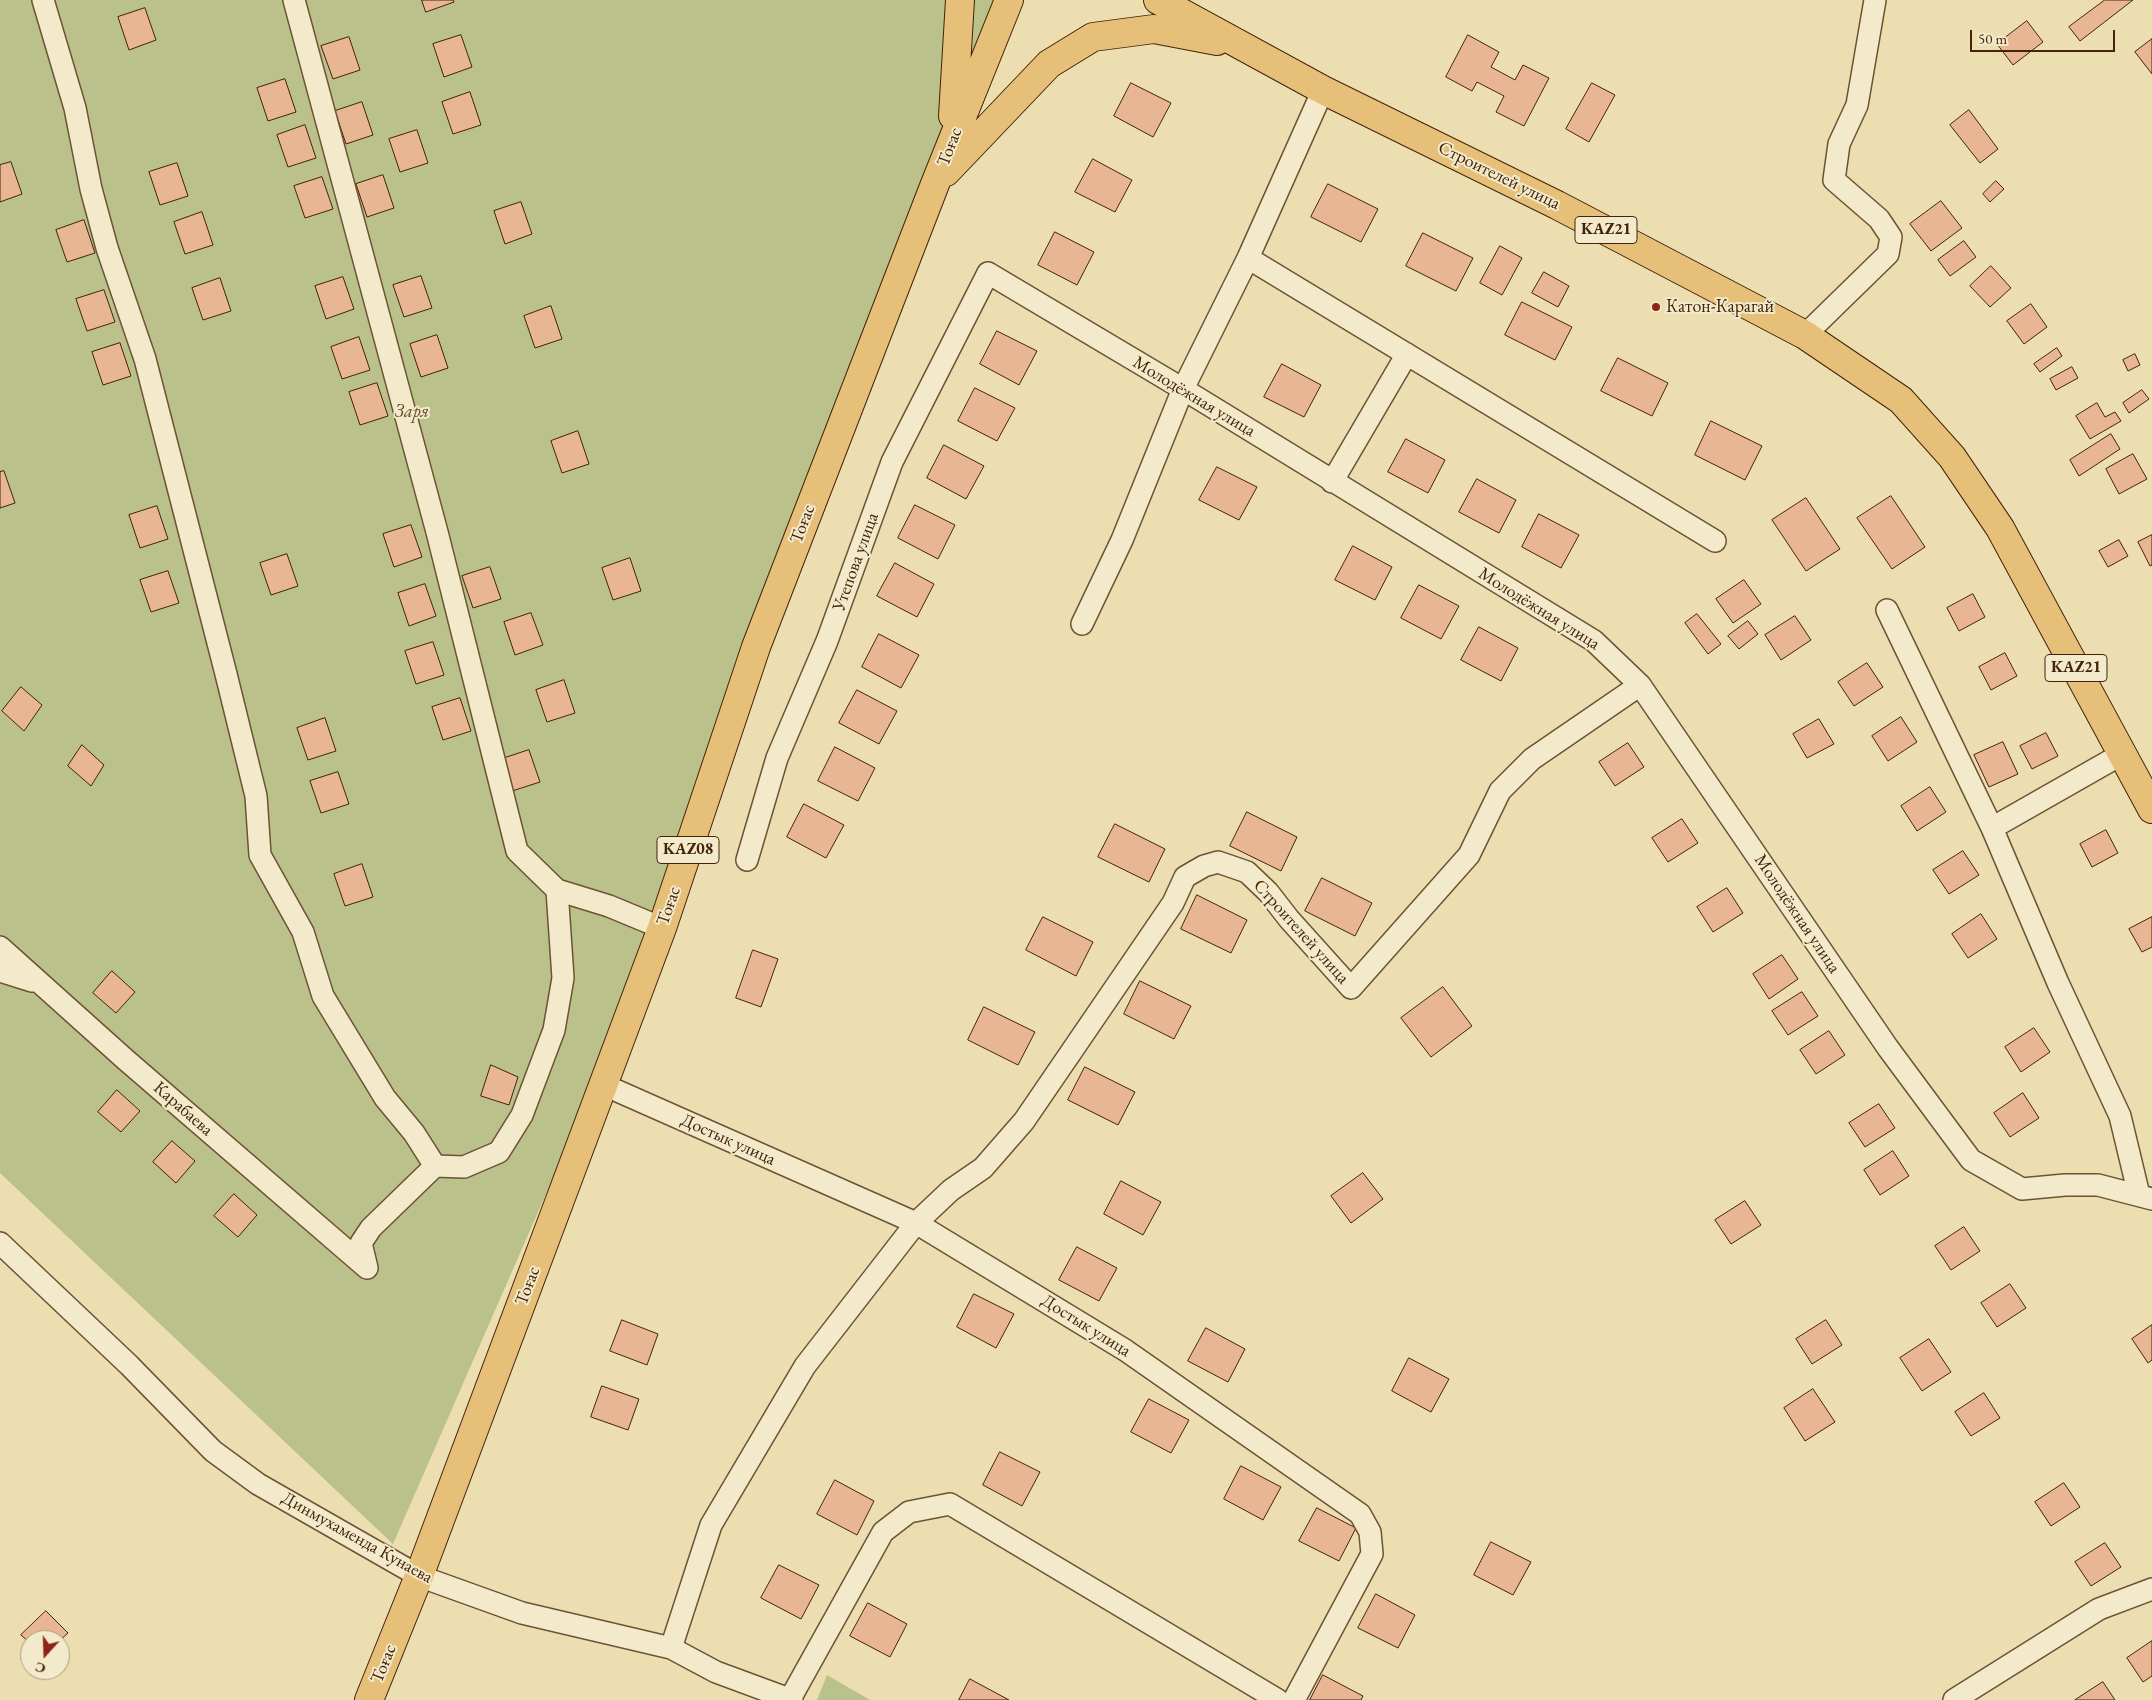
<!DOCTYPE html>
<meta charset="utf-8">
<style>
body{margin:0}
#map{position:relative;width:2152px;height:1700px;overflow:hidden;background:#ecdeb0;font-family:"EB Garamond",serif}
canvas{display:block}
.north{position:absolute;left:20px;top:1630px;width:50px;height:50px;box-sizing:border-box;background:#f3eacc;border:1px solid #ad9a7e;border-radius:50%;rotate:200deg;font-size:14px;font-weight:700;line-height:20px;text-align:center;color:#43230a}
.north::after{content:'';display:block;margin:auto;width:18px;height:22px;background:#8f2418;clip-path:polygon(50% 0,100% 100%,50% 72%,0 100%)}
.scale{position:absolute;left:1970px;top:30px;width:145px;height:22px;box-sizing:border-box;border:2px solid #43230a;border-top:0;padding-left:6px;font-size:15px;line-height:18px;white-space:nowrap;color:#43230a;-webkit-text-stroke:4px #f3eacc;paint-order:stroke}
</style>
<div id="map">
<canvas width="2152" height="1700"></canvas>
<div class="north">С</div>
<div class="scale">50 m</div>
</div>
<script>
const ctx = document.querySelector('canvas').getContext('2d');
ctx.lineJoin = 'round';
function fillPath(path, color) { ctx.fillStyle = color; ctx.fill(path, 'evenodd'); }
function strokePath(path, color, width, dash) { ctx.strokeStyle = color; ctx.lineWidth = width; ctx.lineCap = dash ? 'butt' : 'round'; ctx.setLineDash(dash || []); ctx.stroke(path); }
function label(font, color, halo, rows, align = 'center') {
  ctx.font = font + ' "EB Garamond",serif'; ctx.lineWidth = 4; ctx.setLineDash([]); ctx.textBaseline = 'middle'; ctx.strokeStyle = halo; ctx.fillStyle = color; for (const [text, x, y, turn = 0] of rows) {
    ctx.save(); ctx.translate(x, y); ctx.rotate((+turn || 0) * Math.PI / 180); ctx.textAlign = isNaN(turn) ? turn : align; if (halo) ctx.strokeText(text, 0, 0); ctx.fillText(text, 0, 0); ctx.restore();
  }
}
fillPath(new Path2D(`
 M 0,0 L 1010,0 L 662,928 L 393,1544 L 0,1173 Z
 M 827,1675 L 870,1700 L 817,1700 Z`), '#bac18a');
const building = new Path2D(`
 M 422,0 L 453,0 L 454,2 L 426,12 Z
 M 2105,0 L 2133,0 L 2080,41 L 2069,27 Z
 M 145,8 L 156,40 L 129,50 L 118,17 Z
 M 2027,21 L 2043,42 L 2013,65 L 1997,44 Z
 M 461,35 L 472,67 L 444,77 L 433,44 Z
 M 1468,35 L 1499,52 L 1491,67 L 1515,80 L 1523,65 L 1549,78 L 1524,126 L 1496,112 L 1504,96 L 1477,82 L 1472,91 L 1446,77 Z
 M 349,37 L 360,70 L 333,79 L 321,46 Z
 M 2152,39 L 2152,74 L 2135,52 Z
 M 285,79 L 296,112 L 268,121 L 257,88 Z
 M 1131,83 L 1171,103 L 1153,137 L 1114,116 Z
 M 1592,83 L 1615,95 L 1589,142 L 1566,129 Z
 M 470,92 L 481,125 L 453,134 L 442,102 Z
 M 362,102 L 373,135 L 346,144 L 335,111 Z
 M 1969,110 L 1998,149 L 1980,163 L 1950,125 Z
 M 305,125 L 316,158 L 288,167 L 277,135 Z
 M 417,130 L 428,163 L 400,172 L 389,139 Z
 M 1093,159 L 1132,180 L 1115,212 L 1075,192 Z
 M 11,162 L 22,194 L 0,202 L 0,165 Z
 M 177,163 L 188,196 L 160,205 L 149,172 Z
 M 383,175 L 394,208 L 367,217 L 356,184 Z
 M 322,177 L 333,209 L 305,218 L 294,186 Z
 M 1996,181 L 2004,189 L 1990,202 L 1983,194 Z
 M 1328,184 L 1378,209 L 1361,242 L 1311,217 Z
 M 1941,201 L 1962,228 L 1931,251 L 1910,224 Z
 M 521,202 L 532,234 L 505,244 L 494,211 Z
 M 202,212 L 213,245 L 185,254 L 174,222 Z
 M 84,220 L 95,253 L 67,262 L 56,230 Z
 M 1055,232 L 1094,252 L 1077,285 L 1038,265 Z
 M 1423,233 L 1473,258 L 1456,291 L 1406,266 Z
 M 1964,241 L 1976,257 L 1950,276 L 1938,260 Z
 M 1500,246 L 1522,258 L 1502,295 L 1480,283 Z
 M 1991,266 L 2011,288 L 1990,307 L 1970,286 Z
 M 1544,272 L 1569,286 L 1558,307 L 1532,293 Z
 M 421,276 L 432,308 L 404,317 L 393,285 Z
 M 343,277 L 354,309 L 326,319 L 315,286 Z
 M 220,278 L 231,311 L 203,320 L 192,288 Z
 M 104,290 L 115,322 L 87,331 L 76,299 Z
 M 1522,302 L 1572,327 L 1555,360 L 1505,335 Z
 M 2031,304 L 2047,327 L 2024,344 L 2007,321 Z
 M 551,306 L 562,339 L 535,348 L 524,316 Z
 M 997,331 L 1037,351 L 1019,385 L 980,364 Z
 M 437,335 L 448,368 L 421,377 L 410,344 Z
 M 359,337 L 370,370 L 342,379 L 331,347 Z
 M 120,343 L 131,376 L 103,385 L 92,352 Z
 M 2057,348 L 2062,356 L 2040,372 L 2034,364 Z
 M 2135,354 L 2140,365 L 2128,371 L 2123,360 Z
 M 1618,358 L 1668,383 L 1652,416 L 1601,391 Z
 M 1282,364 L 1321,385 L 1304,417 L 1264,397 Z
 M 2072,367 L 2078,378 L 2056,390 L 2050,379 Z
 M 377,383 L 388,416 L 360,425 L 349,392 Z
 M 975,388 L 1015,408 L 997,441 L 958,421 Z
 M 2142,390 L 2149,399 L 2129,413 L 2123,403 Z
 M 2097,403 L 2105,417 L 2115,412 L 2121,421 L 2090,439 L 2076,416 Z
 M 1711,421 L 1762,446 L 1745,480 L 1695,455 Z
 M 578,431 L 589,464 L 562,473 L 551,441 Z
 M 2111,434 L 2120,449 L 2079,476 L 2070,460 Z
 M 1406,439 L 1445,460 L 1428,493 L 1388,472 Z
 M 944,445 L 984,466 L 966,499 L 927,478 Z
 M 2133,454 L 2147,479 L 2119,494 L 2106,469 Z
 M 1217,467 L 1257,487 L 1239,520 L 1199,500 Z
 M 4,471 L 15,503 L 0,508 L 0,472 Z
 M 1477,479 L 1516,500 L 1499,533 L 1459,512 Z
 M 1891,496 L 1925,547 L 1892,569 L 1857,518 Z
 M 1806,498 L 1840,549 L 1806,571 L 1772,520 Z
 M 915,505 L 955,525 L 938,559 L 898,538 Z
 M 157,506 L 168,539 L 140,548 L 129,515 Z
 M 1539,514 L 1579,535 L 1561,568 L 1522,547 Z
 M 411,525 L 422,557 L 394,567 L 383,534 Z
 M 2152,535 L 2152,565 L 2150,566 L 2138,542 Z
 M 2119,540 L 2128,556 L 2108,567 L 2099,551 Z
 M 1353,546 L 1392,567 L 1375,600 L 1335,580 Z
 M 287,554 L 298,586 L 271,595 L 260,563 Z
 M 630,558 L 641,591 L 613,600 L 602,568 Z
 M 895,563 L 934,584 L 917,617 L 877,596 Z
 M 490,567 L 501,599 L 473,608 L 462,576 Z
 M 168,571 L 179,603 L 151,612 L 140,580 Z
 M 1744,580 L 1761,604 L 1733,623 L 1716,599 Z
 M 425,584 L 436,616 L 409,626 L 398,593 Z
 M 1419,585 L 1459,606 L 1441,639 L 1401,618 Z
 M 1973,594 L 1985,617 L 1959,631 L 1947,608 Z
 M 531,613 L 543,645 L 515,655 L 504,622 Z
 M 1697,614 L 1721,644 L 1708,654 L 1685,623 Z
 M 1795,616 L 1811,640 L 1781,660 L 1765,635 Z
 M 1748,621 L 1758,634 L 1739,649 L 1728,636 Z
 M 1479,627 L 1518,648 L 1501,681 L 1461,660 Z
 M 879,634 L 919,655 L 901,688 L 862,667 Z
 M 433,642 L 444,675 L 416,684 L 405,651 Z
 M 2005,653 L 2017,676 L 1991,690 L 1979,667 Z
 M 1867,663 L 1883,687 L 1854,706 L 1838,682 Z
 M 564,680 L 575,713 L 547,722 L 536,690 Z
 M 21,687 L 42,705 L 24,731 L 2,711 Z
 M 857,690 L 897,711 L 879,744 L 839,723 Z
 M 460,698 L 471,731 L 443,740 L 432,707 Z
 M 1901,717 L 1917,742 L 1888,761 L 1872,736 Z
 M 325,718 L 336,751 L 308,760 L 297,728 Z
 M 1819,719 L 1834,744 L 1807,758 L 1793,734 Z
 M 2046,733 L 2058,756 L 2032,769 L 2020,746 Z
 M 2003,742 L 2018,774 L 1989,787 L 1974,755 Z
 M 1628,743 L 1644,767 L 1615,786 L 1599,762 Z
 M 82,745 L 104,765 L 91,786 L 68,766 Z
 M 835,747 L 875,768 L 858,801 L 818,781 Z
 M 529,750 L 540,782 L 512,791 L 502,759 Z
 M 338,772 L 349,804 L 321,813 L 310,781 Z
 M 1930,787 L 1946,812 L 1917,831 L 1901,806 Z
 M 804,804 L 844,825 L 826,858 L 787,837 Z
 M 1247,812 L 1297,837 L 1281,871 L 1230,846 Z
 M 1682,819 L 1698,843 L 1668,862 L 1652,838 Z
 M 1115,824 L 1165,849 L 1149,882 L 1098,857 Z
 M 2106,830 L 2118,853 L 2092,867 L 2080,844 Z
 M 1963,851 L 1979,875 L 1949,894 L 1933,870 Z
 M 362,864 L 373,897 L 345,906 L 334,874 Z
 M 1322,878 L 1372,903 L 1355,936 L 1305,911 Z
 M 1727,888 L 1743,913 L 1713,932 L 1697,907 Z
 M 1197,895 L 1247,920 L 1231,953 L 1181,929 Z
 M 1981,914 L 1997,939 L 1968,958 L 1952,934 Z
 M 1043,917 L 1093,942 L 1076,976 L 1026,950 Z
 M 2152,917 L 2152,947 L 2142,952 L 2129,929 Z
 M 753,950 L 778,959 L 761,1007 L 736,998 Z
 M 1782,955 L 1798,979 L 1769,999 L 1753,974 Z
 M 112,971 L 135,992 L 116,1013 L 93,993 Z
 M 1140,981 L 1191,1006 L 1174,1039 L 1124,1014 Z
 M 1443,987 L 1472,1026 L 1431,1057 L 1401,1018 Z
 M 1802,992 L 1818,1016 L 1788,1035 L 1772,1011 Z
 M 984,1007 L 1035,1032 L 1018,1065 L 968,1040 Z
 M 2034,1028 L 2050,1052 L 2021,1072 L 2005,1047 Z
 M 1829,1031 L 1845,1055 L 1816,1074 L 1800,1050 Z
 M 491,1065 L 518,1077 L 509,1105 L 481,1096 Z
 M 1085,1067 L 1135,1092 L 1118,1125 L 1068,1100 Z
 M 117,1090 L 140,1111 L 121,1132 L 98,1112 Z
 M 2023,1093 L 2039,1118 L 2010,1137 L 1994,1113 Z
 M 1879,1104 L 1895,1128 L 1865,1147 L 1849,1123 Z
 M 172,1141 L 195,1161 L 176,1183 L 153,1162 Z
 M 1893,1151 L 1909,1176 L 1880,1195 L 1864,1170 Z
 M 1363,1173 L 1383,1199 L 1351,1223 L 1331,1196 Z
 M 1121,1181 L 1161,1202 L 1143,1235 L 1104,1214 Z
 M 234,1194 L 257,1215 L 238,1237 L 214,1216 Z
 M 1745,1201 L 1761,1225 L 1731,1244 L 1715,1220 Z
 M 1964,1227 L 1980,1251 L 1951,1270 L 1935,1246 Z
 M 1077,1247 L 1117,1268 L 1099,1301 L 1059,1280 Z
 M 2010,1284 L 2026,1308 L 1997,1327 L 1981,1303 Z
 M 974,1294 L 1014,1314 L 996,1348 L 957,1327 Z
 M 622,1320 L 658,1334 L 647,1365 L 610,1351 Z
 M 1826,1320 L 1842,1345 L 1812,1364 L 1796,1339 Z
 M 2152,1325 L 2152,1360 L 2148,1363 L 2132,1339 Z
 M 1206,1328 L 1245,1349 L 1228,1382 L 1188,1361 Z
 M 1929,1339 L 1951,1372 L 1922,1391 L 1900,1358 Z
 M 1409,1358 L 1449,1379 L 1431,1412 L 1392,1391 Z
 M 602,1386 L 639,1399 L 628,1430 L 591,1417 Z
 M 1813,1389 L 1835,1422 L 1805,1441 L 1784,1408 Z
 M 1984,1393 L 2000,1418 L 1971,1436 L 1955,1412 Z
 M 1149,1399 L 1189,1420 L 1171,1453 L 1131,1432 Z
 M 1000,1452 L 1040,1472 L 1022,1506 L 983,1485 Z
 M 1241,1466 L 1281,1487 L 1263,1520 L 1224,1499 Z
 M 835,1480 L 874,1501 L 857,1535 L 817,1514 Z
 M 2064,1483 L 2080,1507 L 2051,1526 L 2035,1502 Z
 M 1317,1508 L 1356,1528 L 1339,1561 L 1299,1541 Z
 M 1491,1542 L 1531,1562 L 1513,1595 L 1474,1575 Z
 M 2105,1543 L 2121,1567 L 2091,1586 L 2075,1562 Z
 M 779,1565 L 819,1585 L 801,1619 L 761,1598 Z
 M 1376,1594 L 1415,1615 L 1398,1648 L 1358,1628 Z
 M 868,1603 L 907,1624 L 890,1657 L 850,1636 Z
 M 46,1611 L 68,1633 L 60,1640 L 30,1640 L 30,1643 L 21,1635 Z
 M 2152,1641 L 2152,1676 L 2143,1682 L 2127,1658 Z
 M 1323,1675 L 1363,1696 L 1361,1700 L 1310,1700 Z
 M 970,1679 L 1009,1700 L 959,1700 Z
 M 2103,1682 L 2115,1700 L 2075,1700 Z`);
fillPath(building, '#e8b693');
strokePath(building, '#43230a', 1);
const minor = new Path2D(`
 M 43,0 L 75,108 L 91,189 L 107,248 L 145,359 L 226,674 L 256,796 L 260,855 L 303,932 L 323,996 L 385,1098 L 414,1133 L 435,1166 L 371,1228 L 361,1243 L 367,1268
 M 294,0 L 437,532 L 517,851 L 557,890 L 609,906 L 662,928
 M 1248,258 L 1715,541
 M 1805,335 L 1888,254 L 1891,237 L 1879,219 L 1834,180 L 1839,144 L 1857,105 L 1875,0
 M 1332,482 L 1407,354
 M 1887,610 L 1992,828 L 2058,983 L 2120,1116 L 2139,1195
 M 1082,624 L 1122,540 L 1183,389 L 1248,258 L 1323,90
 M 1992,828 L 2122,754
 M 747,860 L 777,758 L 827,641 L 892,462 L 988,273 L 1183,389 L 1594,641 L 1640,685 L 1888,1048 L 1971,1160 L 2022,1189 L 2065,1185 L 2098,1185 L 2152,1199
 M 0,947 L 126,1060 L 367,1268
 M 0,971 L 32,981
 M 604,1085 L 916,1223 L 1125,1350 L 1360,1514 L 1370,1532 L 1372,1554 L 1294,1700
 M 435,1166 L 464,1167 L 499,1152 L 522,1115 L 554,1030 L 563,978 L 557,890
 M 0,1243 L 129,1365 L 213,1451 L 258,1484 L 419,1576 L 522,1613 L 671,1648 L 716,1672 L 792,1700
 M 671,1648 L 711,1525 L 805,1366 L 916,1223 L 951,1190 L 983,1168 L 1024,1121 L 1173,903 L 1185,877 L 1204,866 L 1218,862 L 1247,872 L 1268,892 L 1289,919 L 1351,988 L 1469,855 L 1500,791 L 1532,759 L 1640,685
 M 790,1699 L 883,1532 L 909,1512 L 950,1504 L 1278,1700
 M 1954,1700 L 2099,1609 L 2152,1589`);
const highway = new Path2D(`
 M 1158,0 L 1323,90 L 1557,205 L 1805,335 L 1901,400 L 1952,457 L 2000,528 L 2152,809
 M 953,116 L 960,0
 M 946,172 L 1049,64 L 1093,37 L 1154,29 L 1217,41
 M 369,1700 L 419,1576 L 662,928 L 756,647 L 935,184 L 1009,0`);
strokePath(minor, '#6d5234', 24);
strokePath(highway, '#43230a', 30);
strokePath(minor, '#f3eacc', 21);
strokePath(highway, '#e6bf78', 28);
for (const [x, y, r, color] of [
 [1656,307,5,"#8f2418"]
]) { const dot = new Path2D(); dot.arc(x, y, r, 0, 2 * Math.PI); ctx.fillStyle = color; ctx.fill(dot); strokePath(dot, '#f3eacc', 2); }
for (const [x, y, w] of [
 [1606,230,62],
 [2076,668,62],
 [688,850,62]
]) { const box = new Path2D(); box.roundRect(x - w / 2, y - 13.5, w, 27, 4); ctx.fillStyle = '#f3eacc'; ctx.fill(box); strokePath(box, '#43230a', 1); }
label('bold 16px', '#43230a', null, [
 ["KAZ21",1606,230],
 ["KAZ21",2076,668],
 ["KAZ08",688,850]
]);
label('18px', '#43230a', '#f3eacc', [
 ["Тоғас",950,147,-69],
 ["Строителей улица",1499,176,26],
 ["Молодёжная улица",1194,397,31],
 ["Тоғас",803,524,-69],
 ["Утепова улица",856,562,-70],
 ["Молодёжная улица",1539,609,32],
 ["Тоғас",669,906,-71],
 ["Молодёжная улица",1797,914,56],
 ["Строителей улица",1301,932,48],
 ["Карабаева",183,1109,41],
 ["Достык улица",728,1140,24],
 ["Тоғас",528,1286,-69],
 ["Достык улица",1086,1326,32],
 ["Динмухаменда Кунаева",357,1538,29],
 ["Тоғас",384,1664,-68]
]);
label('18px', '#43230a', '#f3eacc', [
 ["Катон-Карагай",1666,307]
], 'left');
label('italic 18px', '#614a2a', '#f3eacc', [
 ["Заря",412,412]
]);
</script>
